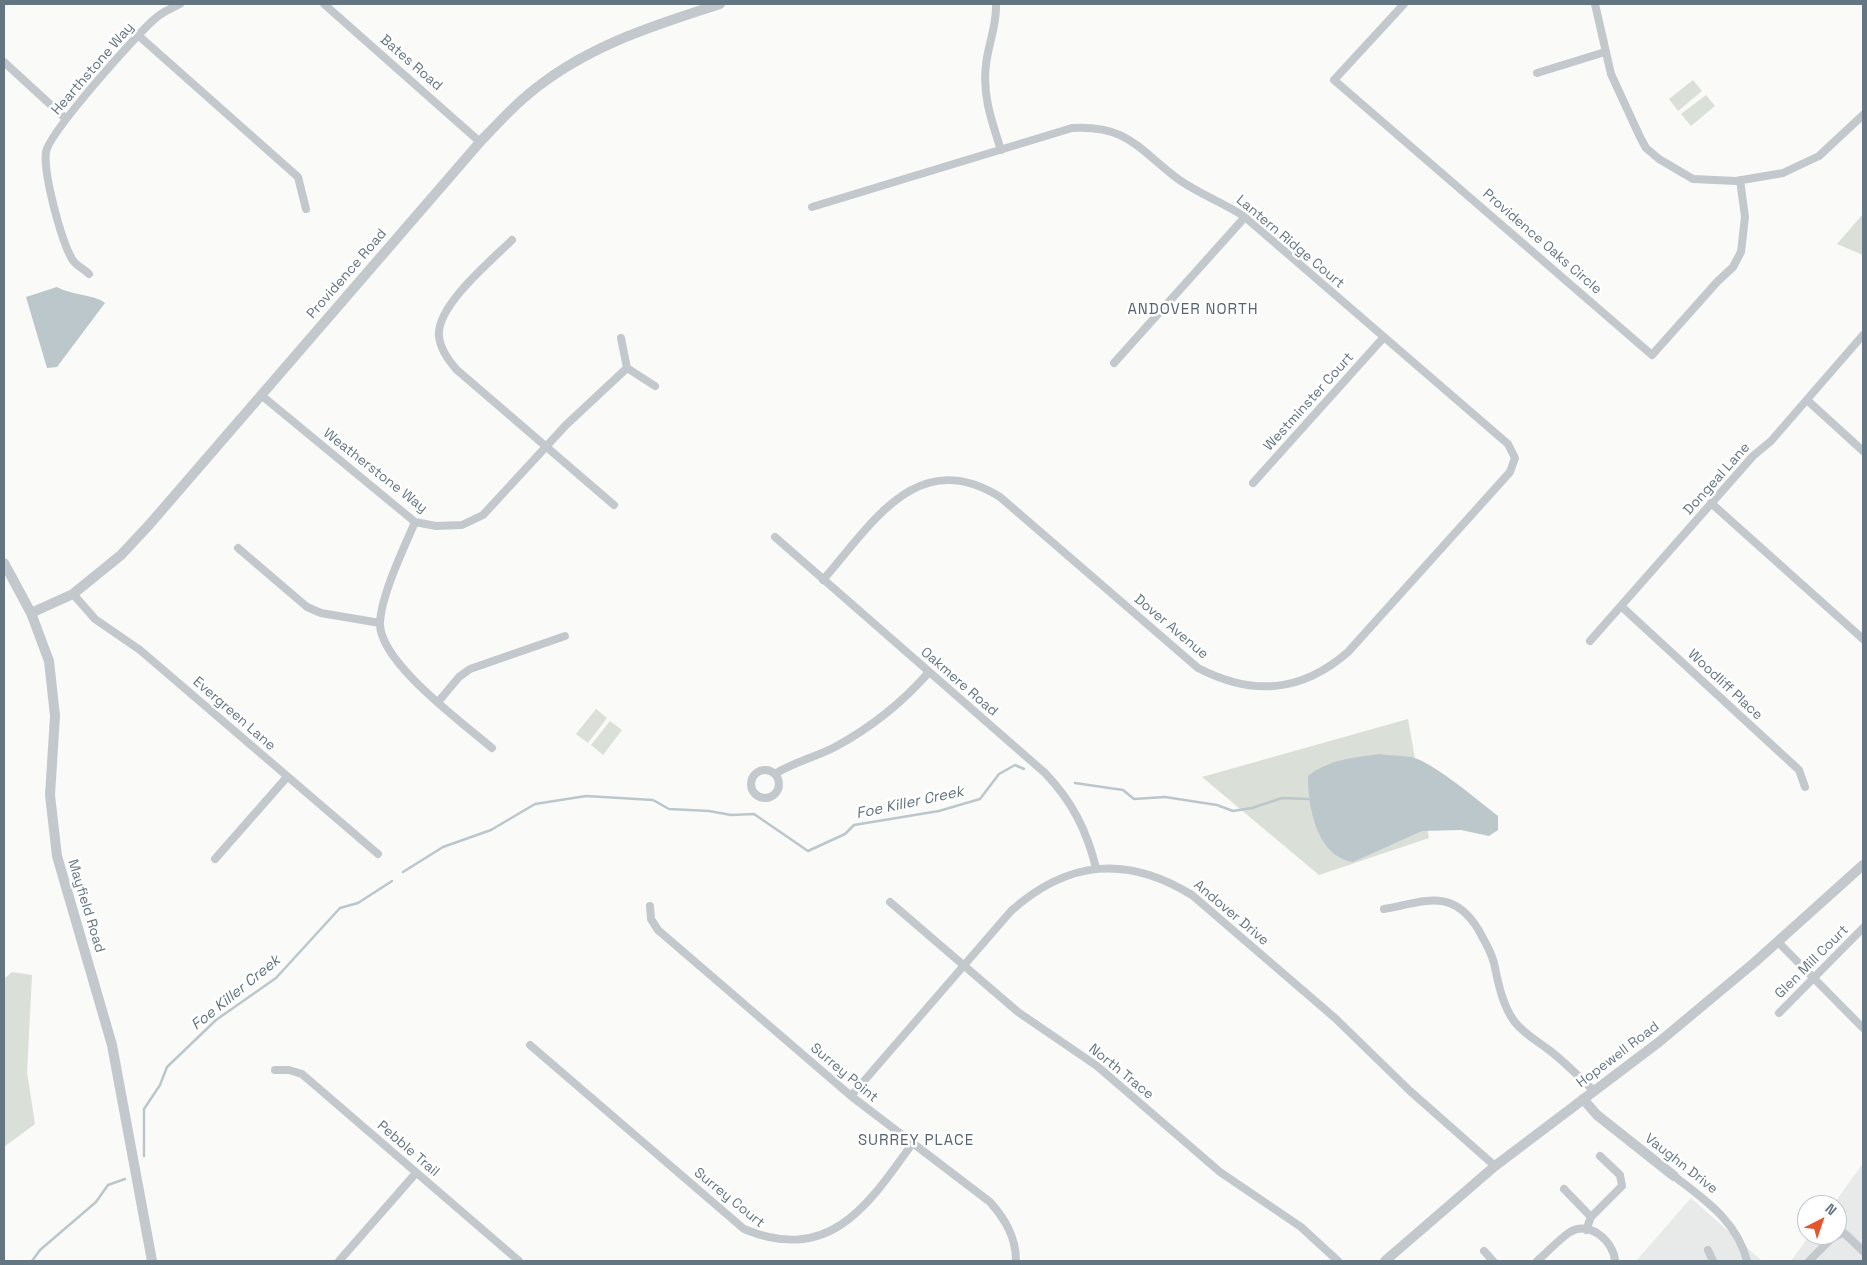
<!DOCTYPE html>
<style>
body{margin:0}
#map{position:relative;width:1867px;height:1265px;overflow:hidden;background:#fafaf8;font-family:"Space Grotesk",sans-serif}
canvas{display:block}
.frame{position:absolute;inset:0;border:5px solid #657683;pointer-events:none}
.north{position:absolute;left:1797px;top:1195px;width:50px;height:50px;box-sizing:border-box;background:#fff;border:1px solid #c1c8cd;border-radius:50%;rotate:41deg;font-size:14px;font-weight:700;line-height:20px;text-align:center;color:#657683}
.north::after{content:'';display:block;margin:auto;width:18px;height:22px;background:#e4572e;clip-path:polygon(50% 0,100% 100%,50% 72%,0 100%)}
</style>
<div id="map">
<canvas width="1867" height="1265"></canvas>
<div class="frame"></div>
<div class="north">N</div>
</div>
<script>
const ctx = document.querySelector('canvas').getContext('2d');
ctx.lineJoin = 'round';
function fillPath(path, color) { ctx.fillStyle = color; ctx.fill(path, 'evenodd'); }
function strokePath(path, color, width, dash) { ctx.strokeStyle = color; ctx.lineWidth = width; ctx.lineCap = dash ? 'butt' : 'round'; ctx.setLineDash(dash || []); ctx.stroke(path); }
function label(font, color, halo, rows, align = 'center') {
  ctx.font = font + ' "Space Grotesk",sans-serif'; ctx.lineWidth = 5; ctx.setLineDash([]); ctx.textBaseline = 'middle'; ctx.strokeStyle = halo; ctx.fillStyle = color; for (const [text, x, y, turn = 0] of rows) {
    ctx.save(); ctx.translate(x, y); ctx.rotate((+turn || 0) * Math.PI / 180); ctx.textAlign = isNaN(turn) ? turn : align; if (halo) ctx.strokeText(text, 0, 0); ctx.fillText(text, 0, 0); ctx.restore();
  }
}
fillPath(new Path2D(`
 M 1863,1163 L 1863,1261 L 1791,1261 L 1810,1235 L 1837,1235 L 1837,1205 L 1833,1205 Z
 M 1691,1198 L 1762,1261 L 1636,1261 Z`), '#e8e9e9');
fillPath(new Path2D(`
 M 1693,80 L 1702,91 L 1678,111 L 1669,99 Z
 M 1706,95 L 1715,106 L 1691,126 L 1681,114 Z
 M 1863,214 L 1863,255 L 1837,244 Z
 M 596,709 L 607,718 L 588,743 L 576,734 Z
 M 1408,719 L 1429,838 L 1319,875 L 1202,777 Z
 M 610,721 L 622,730 L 603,755 L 591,745 Z
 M 12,972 L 32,975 L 27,1072 L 35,1124 L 4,1147 L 4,979 Z`), '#dadfd7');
fillPath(new Path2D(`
 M 57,287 C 71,295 96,295 105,303 L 57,367 L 47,368 L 26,297 Z
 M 1379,754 C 1390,756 1400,755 1411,757 C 1432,761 1480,802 1498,816 L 1498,830 L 1489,836 L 1461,830 L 1422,831 L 1353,862 C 1316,856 1308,806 1308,776 C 1330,759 1353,758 1379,754 Z`), '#bbc7cb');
strokePath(new Path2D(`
 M 1075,783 L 1123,790 L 1134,799 L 1165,797 L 1217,805 L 1233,811 L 1252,808 L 1282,798 L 1308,799
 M 403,872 L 443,847 L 491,830 L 535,804 L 586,796 L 653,800 L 669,809 L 709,811 L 731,815 L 754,814 L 808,851 L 845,834 L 854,825 L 939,811 L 980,799 L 999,774 L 1015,765 L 1024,769
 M 144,1156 L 144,1109 L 160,1085 L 167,1067 L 216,1020 L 276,978 L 340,908 L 358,903 L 392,881
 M 32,1261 L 40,1250 L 96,1202 L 108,1185 L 125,1179`), '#bbc7cb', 2.5);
strokePath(new Path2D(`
 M 324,4 L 480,142
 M 996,4 C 997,26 988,44 986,65 C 982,95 992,122 1001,150
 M 1404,4 L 1334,80 L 1652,355 L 1717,282 L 1733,267 L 1741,252 L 1745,217 L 1740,180
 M 1595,4 L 1611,74 L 1640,137 L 1646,148 L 1659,159 L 1693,179 L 1736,181 L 1783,173 L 1819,156 L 1863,115
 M 139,36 L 298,177 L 306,209
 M 4,62 L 65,118
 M 1537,73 L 1605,52
 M 812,207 L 1072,128 C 1128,125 1138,149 1178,179 C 1199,194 1224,203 1245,217 L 1508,444 L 1515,458 L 1510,472 L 1348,652 C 1301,693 1252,696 1198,668 L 1000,497 C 917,445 872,524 823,580
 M 512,240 C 492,260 436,306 439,336 C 440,349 449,361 457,370 L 614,505
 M 89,274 C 84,269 75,265 72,259 C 61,240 43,173 46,152 C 49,133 138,32 157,17 C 164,11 172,8 180,4
 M 621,338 L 627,368 L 655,386
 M 1114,363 L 1245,217
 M 261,395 L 415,522 L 436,526 L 462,525 L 483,515 L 566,425 L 627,368
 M 1807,400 L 1863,451
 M 1253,483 L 1384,337
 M 1711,503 L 1863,639
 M 415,522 C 404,548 381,595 380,623 C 379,662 463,723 492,748
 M 775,537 L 1045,773 C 1072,801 1087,831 1096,868
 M 238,548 L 307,607 L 321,613 L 380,623
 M 73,594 L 95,619 L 140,650 L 378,854
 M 1621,606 L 1799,770 L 1805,787
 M 1590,641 L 1753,456 L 1771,441 L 1863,335
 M 438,702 L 459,677 L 470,669 L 565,636
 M751 784a14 14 0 1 1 28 0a14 14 0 1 1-28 0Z
 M 775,774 C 794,762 816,757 835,747 C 872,727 902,703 929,672
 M 215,859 L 287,777
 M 890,902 L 1018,1012 L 1097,1066 L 1220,1172 L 1301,1227 L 1338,1261
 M 650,906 L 651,919 L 658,930 L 851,1096 L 990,1202 C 1005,1219 1016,1237 1016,1261
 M 1384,909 C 1424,902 1452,887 1478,929 C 1484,940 1491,951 1494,963 C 1498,982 1502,1004 1514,1021 C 1524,1034 1536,1040 1549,1050 C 1565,1062 1579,1077 1594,1091
 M 1778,942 L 1863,1028
 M 1779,1013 L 1863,928
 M 530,1045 L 744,1229 C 830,1265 869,1204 912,1144
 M 275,1070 L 289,1070 L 302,1074 L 519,1261
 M 851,1096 L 1011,911 C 1068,860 1127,855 1192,895 L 1335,1018 L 1410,1091 L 1495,1166
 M 1674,1176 C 1705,1200 1737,1221 1747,1261
 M 1564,1189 L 1591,1217
 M 1586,1230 L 1591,1217 L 1622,1186 L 1620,1175 L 1600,1156
 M 1708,1250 L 1713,1261
 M 1484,1251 L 1493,1261
 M 339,1261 L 416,1173
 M 1537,1261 C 1548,1252 1558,1240 1570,1232 C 1590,1220 1614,1242 1615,1261
 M 1809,1261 L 1833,1237 L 1844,1233 L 1863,1251`), '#c3c8cc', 8);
strokePath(new Path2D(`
 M 4,563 L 31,613 L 49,661 L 55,716 L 50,795 L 57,856 L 112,1045 L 152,1261
 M 31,613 L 73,594 L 121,555 L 149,525 L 480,142 C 500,121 520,99 544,82 C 597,43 658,24 720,4
 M 1583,1099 L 1597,1115 L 1674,1176
 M 1385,1261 L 1495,1166 L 1659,1042 L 1755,962 L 1863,865`), '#c3c8cc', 10);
label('14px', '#657683', '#fff', [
 ["Bates Road",411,63,41],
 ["Hearthstone Way",93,69,-49],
 ["Lantern Ridge Court",1290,242,40],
 ["Providence Oaks Circle",1542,242,41],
 ["Providence Road",347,274,-49],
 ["Westminster Court",1309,402,-48],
 ["Weatherstone Way",375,471,38],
 ["Dongeal Lane",1717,479,-48],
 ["Dover Avenue",1171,627,40],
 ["Oakmere Road",959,682,41],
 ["Woodliff Place",1725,685,43],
 ["Evergreen Lane",234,714,41],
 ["Mayfield Road",86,906,73],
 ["Andover Drive",1231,913,40],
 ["Glen Mill Court",1812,962,-45],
 ["Hopewell Road",1618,1055,-37],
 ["North Trace",1121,1072,39],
 ["Surrey Point",844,1073,40],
 ["Pebble Trail",408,1149,41],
 ["Vaughn Drive",1681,1164,38],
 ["Surrey Court",729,1198,39]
]);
ctx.letterSpacing = '1px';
label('15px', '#57646e', '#fff', [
 ["ANDOVER NORTH",1193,310],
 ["SURREY PLACE",916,1141]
]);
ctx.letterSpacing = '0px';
label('italic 15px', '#60757c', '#fff', [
 ["Foe Killer Creek",910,803,-12],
 ["Foe Killer Creek",236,993,-39]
]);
</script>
